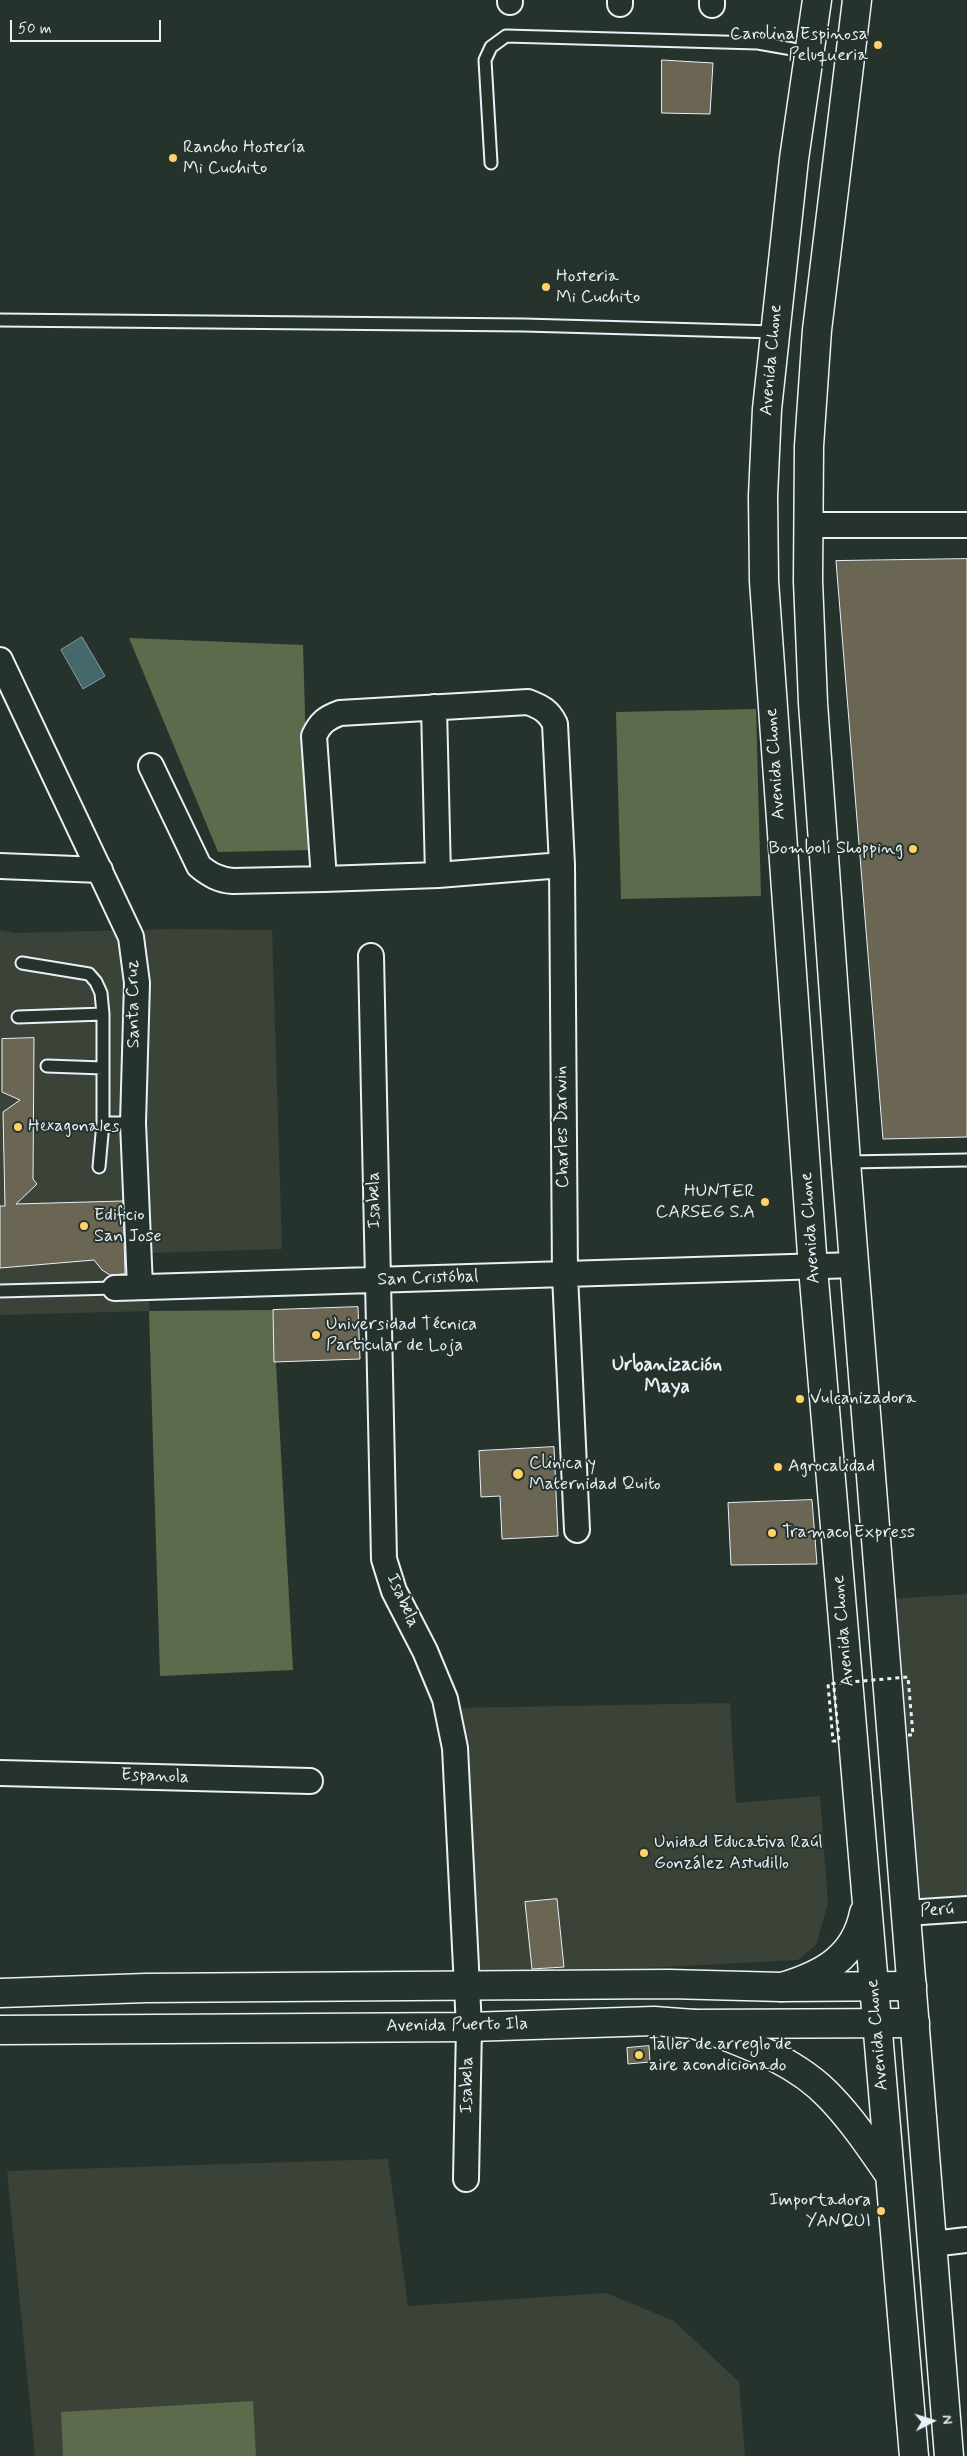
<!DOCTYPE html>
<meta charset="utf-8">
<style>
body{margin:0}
#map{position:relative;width:967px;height:2456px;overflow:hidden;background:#26332d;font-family:Mynerve,sans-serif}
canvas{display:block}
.north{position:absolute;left:907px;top:2396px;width:50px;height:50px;-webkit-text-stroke:4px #26332d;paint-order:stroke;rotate:85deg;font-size:14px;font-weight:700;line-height:20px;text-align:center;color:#e8f1f8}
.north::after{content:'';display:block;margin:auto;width:18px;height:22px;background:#e8f1f8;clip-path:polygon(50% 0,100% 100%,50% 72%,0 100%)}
.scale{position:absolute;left:10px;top:20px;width:151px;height:22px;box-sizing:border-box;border:2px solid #e8f1f8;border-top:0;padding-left:6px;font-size:15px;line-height:18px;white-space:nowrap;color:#e8f1f8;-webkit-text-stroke:4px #26332d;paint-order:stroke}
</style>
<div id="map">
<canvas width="967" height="2456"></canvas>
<div class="north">N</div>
<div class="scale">50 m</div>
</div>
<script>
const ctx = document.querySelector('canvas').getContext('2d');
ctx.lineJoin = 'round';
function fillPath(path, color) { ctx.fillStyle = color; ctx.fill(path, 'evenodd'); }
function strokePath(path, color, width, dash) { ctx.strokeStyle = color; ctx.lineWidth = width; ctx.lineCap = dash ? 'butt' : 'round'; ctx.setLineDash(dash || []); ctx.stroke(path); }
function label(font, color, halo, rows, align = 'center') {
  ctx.font = font + ' Mynerve,sans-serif'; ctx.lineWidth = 4; ctx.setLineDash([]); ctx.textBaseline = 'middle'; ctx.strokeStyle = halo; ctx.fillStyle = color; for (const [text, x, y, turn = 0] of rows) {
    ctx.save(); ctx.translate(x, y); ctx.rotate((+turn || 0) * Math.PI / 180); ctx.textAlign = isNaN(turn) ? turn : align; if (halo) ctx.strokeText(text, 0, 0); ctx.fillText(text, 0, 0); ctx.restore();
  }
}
fillPath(new Path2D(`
 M 171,929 L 272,930 L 282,1249 L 151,1253 L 149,1311 L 0,1315 L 0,930 L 14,933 Z
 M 967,1594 L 967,1895 L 912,1899 L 889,1599 Z
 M 730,1703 L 736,1803 L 820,1796 L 828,1903 L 816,1945 L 798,1960 L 471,1977 L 455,1708 Z
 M 388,2159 L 408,2306 L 606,2293 L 674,2321 L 739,2382 L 745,2456 L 35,2456 L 7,2171 Z`), '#3b4238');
fillPath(new Path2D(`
 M 129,638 L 303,645 L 309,850 L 218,852 Z
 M 756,709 L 761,896 L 621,899 L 616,712 Z
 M 273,1310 L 293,1670 L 160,1676 L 149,1311 Z
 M 253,2401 L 256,2456 L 63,2456 L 61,2412 Z`), '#5d6b4c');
const water = new Path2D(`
 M 82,637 L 105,676 L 83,689 L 61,650 Z`);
fillPath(water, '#45696b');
strokePath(water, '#869fa3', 1);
const building = new Path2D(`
 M 662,60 L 713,63 L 710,114 L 662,113 Z
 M 967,559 L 967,1137 L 883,1139 L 836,561 Z
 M 34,1038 L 33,1179 L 37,1184 L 16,1204 L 123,1201 L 125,1274 L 110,1275 L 102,1270 L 94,1260 L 0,1268 L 0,1206 L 5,1206 L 3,1112 L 20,1100 L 2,1092 L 2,1039 Z
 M 358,1307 L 360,1359 L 274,1362 L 273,1310 Z
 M 554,1447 L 558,1536 L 502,1539 L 500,1496 L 481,1497 L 479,1451 Z
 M 812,1500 L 817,1564 L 731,1565 L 728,1503 Z
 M 557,1899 L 564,1967 L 532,1969 L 525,1902 Z
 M 649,2046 L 650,2062 L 628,2064 L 627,2048 Z`);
fillPath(building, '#6b6553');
strokePath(building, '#e8f1f8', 1);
const service = new Path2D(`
 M 491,163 L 485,60 L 491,47 L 506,36 L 758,43 L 809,52
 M 0,320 L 524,325 L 774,332
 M 22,963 L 89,974 L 96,982 L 101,993 L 103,1014 L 103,1123 L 133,1123
 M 18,1017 L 103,1014
 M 47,1066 L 103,1068
 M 846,1162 L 967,1160
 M 99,1167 L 103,1123
 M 0,1291 L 115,1288`);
const minor = new Path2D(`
 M 510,2 L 510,0
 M 620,4 L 620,0
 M 712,5 L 712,0
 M 809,525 L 967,525
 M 0,660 L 131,937 L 137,983 L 133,1123 L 140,1287
 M 434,707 L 438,875
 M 151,766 L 199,866 C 210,875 219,880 233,881 L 324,879 L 314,736 C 320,723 326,718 340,713 L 528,702 C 541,707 549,711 555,724 L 562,865 L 565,1275 L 577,1530
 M 0,866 L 100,870
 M 324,879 L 438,875 L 562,865
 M 371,956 L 384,1559 L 394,1591 L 425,1651 L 445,1699 L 455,1748 L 469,2027 L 466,2179
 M 115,1288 L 855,1265
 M 0,1773 L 310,1781
 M 906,1913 L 967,1909
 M 932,2244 L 967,2240`);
const tertiary = new Path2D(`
 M 0,1993 L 146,1988 L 669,1984 L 782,1987 L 912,1986
 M 0,2030 L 469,2027 L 654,2021 L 694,2024 L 915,2023`);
const primary = new Path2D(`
 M 817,0 L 794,159 L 767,409 L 763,496 L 764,581 L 813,1268 L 914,2456
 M 857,0 L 817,330 L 809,446 L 808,581 L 813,703 L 846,1162 L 949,2456
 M 782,1987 C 822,1975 855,1958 864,1913
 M 694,2024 C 741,2042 795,2059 831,2098 C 853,2121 871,2148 889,2174`);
strokePath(service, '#e8f1f8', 15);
strokePath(minor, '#e8f1f8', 28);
strokePath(tertiary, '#e8f1f8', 31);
strokePath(primary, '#e8f1f8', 31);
strokePath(service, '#26332d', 11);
strokePath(minor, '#26332d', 24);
strokePath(tertiary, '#26332d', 28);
strokePath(primary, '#26332d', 28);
strokePath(new Path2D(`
 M 834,1688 L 839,1741 L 833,1741 L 828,1684 L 908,1677 L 913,1735 L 906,1735`), '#e8f1f8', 3, [4, 4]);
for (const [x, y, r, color] of [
 [878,45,5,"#ffd166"],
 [173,158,5,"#ffd166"],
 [546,287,5,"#ffd166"],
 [913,849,5,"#ffd166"],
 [18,1127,5,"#ffd166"],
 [765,1202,5,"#ffd166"],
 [84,1226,5,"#ffd166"],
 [316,1335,5,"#ffd166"],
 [800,1399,5,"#ffd166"],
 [778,1467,5,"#ffd166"],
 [518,1474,6,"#ffd166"],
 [772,1533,5,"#ffd166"],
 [644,1853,5,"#ffd166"],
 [639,2055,5,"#ffd166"],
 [881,2211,5,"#ffd166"]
]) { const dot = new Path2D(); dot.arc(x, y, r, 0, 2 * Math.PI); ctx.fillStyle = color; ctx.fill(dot); strokePath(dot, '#26332d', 2); }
label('18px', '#e8f1f8', '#26332d', [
 ["Carolina Espinosa",868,35,"right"],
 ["Peluqueria",868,56,"right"],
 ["Rancho Hostería",183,148],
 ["Mi Cuchito",183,169],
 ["Hosteria",556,277],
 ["Mi Cuchito",556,298],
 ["Bombolí Shopping",903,849,"right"],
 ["Hexagonales",28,1127],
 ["HUNTER",755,1192,"right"],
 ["CARSEG S.A",755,1213,"right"],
 ["Edificio",94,1216],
 ["San Jose",94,1237],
 ["Universidad Técnica",326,1325],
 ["Particular de Loja",326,1346],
 ["Vulcanizadora",810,1399],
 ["Clinica y",529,1464],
 ["Maternidad Quito",529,1485],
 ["Agrocalidad",788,1467],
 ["Tramaco Express",782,1533],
 ["Unidad Educativa Raúl",654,1843],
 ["González Astudillo",654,1864],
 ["Taller de arreglo de",649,2045],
 ["aire acondicionado",649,2066],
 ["Importadora",871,2201,"right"],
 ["YANQUI",871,2222,"right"]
], 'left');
label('18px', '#e8f1f8', '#26332d', [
 ["Avenida Chone",772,360,-85],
 ["Avenida Chone",776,764,-94],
 ["Santa Cruz",134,1004,-91],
 ["Charles Darwin",563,1127,-91],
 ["Isabela",375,1200,-91],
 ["Avenida Chone",811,1228,-94],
 ["San Cristóbal",428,1279,-2],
 ["Isabela",402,1601,66],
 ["Avenida Chone",844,1631,-95],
 ["Espanola",155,1777,2],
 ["Perú",937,1911,-4],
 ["Avenida Puerto Ila",457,2026,-1],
 ["Avenida Chone",878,2035,-95],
 ["Isabela",468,2085,-89]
]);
label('bold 19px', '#e8f1f8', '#26332d', [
 ["Urbanización",667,1366],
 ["Maya",667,1388]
]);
</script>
